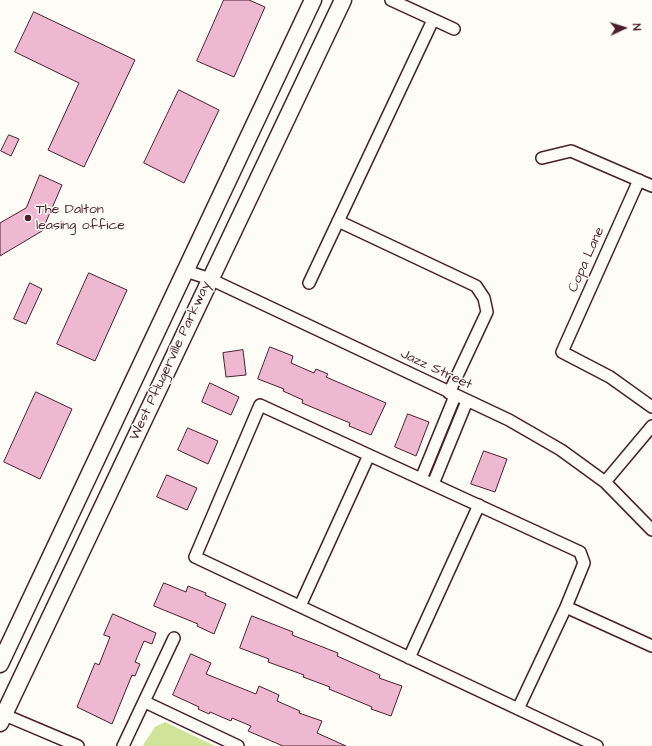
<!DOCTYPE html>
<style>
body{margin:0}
#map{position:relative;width:652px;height:746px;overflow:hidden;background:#fdfcf7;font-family:"Architects Daughter",sans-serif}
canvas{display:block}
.north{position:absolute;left:604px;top:8px;width:40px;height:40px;-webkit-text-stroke:3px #fdfcf7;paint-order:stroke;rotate:86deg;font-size:11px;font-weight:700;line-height:16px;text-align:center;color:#4a1f2b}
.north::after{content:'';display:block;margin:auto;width:14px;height:18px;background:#4a1f2b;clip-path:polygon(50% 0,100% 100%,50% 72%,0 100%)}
</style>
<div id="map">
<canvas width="652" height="746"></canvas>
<div class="north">N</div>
</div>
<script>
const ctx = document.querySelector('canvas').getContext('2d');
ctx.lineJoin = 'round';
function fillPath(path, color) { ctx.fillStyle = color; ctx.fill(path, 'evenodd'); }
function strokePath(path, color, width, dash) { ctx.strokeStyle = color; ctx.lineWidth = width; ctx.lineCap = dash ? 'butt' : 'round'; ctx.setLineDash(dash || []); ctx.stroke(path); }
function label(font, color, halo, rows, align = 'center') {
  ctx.font = font + ' "Architects Daughter",sans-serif'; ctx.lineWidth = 3; ctx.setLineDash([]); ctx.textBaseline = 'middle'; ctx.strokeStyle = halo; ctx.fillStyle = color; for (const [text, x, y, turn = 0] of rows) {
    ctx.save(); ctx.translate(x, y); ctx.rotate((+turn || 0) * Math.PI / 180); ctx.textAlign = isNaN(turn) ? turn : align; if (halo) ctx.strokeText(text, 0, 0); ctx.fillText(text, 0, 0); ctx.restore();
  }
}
fillPath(new Path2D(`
 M 165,722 L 215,746 L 145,746 L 143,745 L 155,727 Z`), '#cfe499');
const building = new Path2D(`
 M 224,0 L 249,0 L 265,7 L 234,77 L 197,61 Z
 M 34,12 L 135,60 L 84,167 L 48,150 L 79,83 L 15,52 Z
 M 179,90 L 219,110 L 184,183 L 144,163 Z
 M 9,135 L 19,139 L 11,156 L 1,151 Z
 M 40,175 L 62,185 L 42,231 L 0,256 L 0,223 L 26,208 Z
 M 89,273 L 127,290 L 95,361 L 57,344 Z
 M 30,283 L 42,289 L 26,324 L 14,319 Z
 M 270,347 L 293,356 L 291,363 L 314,373 L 316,369 L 328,374 L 326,377 L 386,403 L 371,435 L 349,426 L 350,423 L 302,403 L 303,400 L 283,391 L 284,389 L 258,379 Z
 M 243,350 L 246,375 L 226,377 L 223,353 Z
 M 210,383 L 239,397 L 231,415 L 202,402 Z
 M 36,392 L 72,409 L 40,479 L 4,462 Z
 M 408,414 L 429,422 L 416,456 L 395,447 Z
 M 188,428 L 218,441 L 208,464 L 178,450 Z
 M 484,451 L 507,459 L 495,492 L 471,484 Z
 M 167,475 L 197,488 L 187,510 L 157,497 Z
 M 164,583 L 186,592 L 188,586 L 206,593 L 205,595 L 226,604 L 214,634 L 197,626 L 198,624 L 154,606 Z
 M 113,614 L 156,633 L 152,644 L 144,641 L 135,662 L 140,664 L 135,676 L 132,675 L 112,724 L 77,707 L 95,663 L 99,665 L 110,637 L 104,635 Z
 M 252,616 L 293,632 L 292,635 L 338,653 L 337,656 L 380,675 L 379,678 L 402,686 L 391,716 L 371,709 L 372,707 L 329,689 L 330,687 L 303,677 L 304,675 L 268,662 L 269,659 L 240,648 Z
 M 191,654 L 211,663 L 206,674 L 256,694 L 259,686 L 279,695 L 277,701 L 300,711 L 299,713 L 322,721 L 317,733 L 346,746 L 283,746 L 248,731 L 251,726 L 232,718 L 231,721 L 210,712 L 209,714 L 198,709 L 199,707 L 173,695 Z`);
fillPath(building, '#efb8d1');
strokePath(building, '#4a1f2b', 1);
const street = new Path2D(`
 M 391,0 L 454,29
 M 542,158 L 571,151 L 652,186
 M 639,180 L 562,352 L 610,377 L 652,407
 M 338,221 L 476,286 L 484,298 L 487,312 L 449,393
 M 186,271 L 210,279 L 509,420 L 561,450 L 605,482 L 652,530
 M 309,283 L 433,20
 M 421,479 L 455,396
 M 605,482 L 652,426
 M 433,484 L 467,401
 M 300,606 L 369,455
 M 409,658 L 479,505
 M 145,702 L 238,746
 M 518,709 L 566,607
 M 0,713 L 78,746
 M 123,746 L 174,638
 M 597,746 L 195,557 L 260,405 L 580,552 L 584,563 L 566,607 L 652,646`);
const secondary = new Path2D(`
 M 0,664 L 313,0
 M 0,723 L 343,0`);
strokePath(street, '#4a1f2b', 14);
strokePath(secondary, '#4a1f2b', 19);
strokePath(street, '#fdfcf7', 11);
strokePath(secondary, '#fdfcf7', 16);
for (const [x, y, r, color] of [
 [28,218,4,"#4a1f2b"]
]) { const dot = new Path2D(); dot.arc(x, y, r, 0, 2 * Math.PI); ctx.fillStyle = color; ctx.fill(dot); strokePath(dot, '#fdfcf7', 1.5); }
label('14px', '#4a1f2b', '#fdfcf7', [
 ["The Dalton",36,210],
 ["leasing office",36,226]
], 'left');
label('14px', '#4a1f2b', '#fdfcf7', [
 ["Copa Lane",587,260,-66],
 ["West Pflugerville Parkway",171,361,-65],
 ["Jazz Street",436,370,25]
]);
</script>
